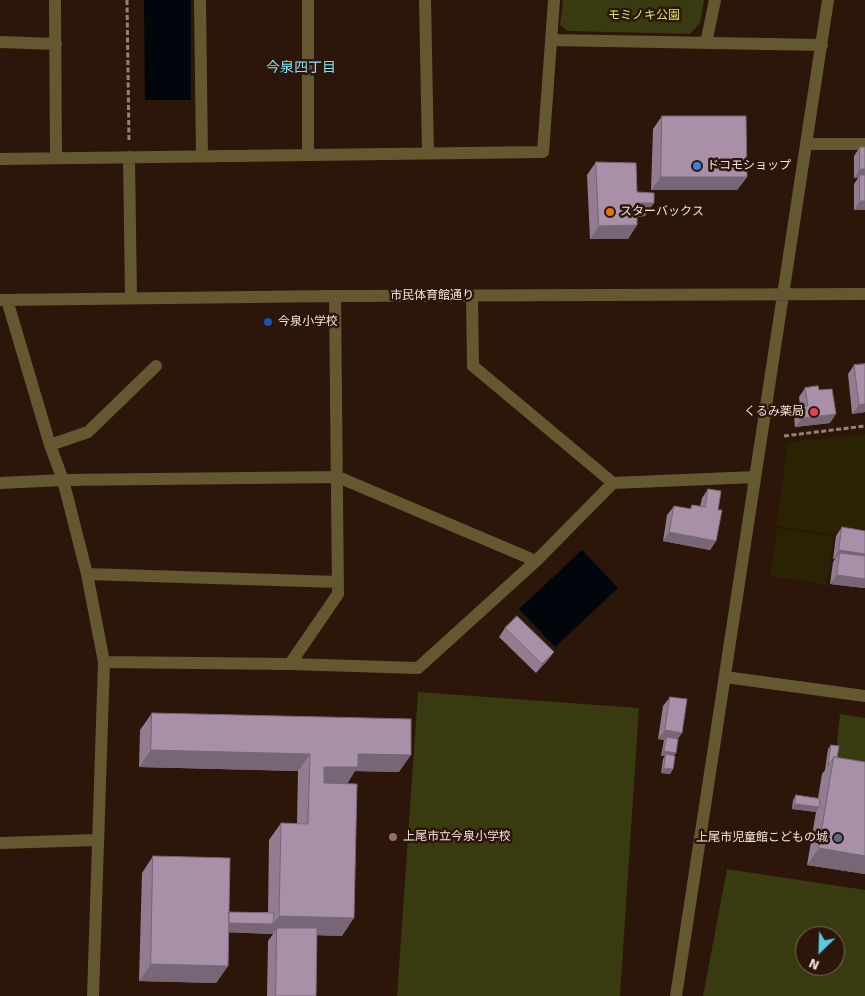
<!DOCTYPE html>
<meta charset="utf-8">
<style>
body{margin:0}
#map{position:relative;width:865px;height:996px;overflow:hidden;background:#2c1509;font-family:Signika,sans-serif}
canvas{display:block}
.north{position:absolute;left:795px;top:926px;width:50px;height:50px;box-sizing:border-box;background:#2c1509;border:1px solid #7c675d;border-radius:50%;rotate:204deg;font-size:14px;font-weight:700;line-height:20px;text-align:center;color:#f3e2db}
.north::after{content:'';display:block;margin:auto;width:18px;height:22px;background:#56c9e1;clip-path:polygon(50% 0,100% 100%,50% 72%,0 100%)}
</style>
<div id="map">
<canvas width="865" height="996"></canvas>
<div class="north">N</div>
</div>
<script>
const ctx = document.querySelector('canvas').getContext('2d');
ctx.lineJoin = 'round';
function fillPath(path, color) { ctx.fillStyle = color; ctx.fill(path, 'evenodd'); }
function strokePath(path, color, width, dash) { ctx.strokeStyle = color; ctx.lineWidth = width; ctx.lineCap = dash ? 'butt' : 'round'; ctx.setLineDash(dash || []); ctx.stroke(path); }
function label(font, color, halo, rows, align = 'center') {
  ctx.font = font + ' Signika,"Noto Sans JP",sans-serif'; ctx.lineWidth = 5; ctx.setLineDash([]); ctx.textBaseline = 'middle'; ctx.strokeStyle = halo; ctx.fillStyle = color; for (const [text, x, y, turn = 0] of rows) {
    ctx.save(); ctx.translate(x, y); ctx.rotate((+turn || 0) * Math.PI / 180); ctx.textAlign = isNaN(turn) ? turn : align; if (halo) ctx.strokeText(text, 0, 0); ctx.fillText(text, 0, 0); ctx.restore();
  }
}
fillPath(new Path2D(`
 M 563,0 L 704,0 L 700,23 L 690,34 L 568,31 L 560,25 Z
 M 418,692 L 639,708 L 620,996 L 397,996 Z
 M 840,714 L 865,718 L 865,786 L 834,773 Z
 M 727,869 L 865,890 L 865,996 L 703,996 ZM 805,936 L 835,936 L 835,966 L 805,966 Z`), '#373b0f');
fillPath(new Path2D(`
 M 865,434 L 865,539 L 776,526 L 788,442 Z
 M 777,528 L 834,536 L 827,585 L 770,576 Z`), '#2a2202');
fillPath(new Path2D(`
 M 144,0 L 191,0 L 191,100 L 145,100 Z
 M 582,550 L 618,588 L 555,647 L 519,609 Z`), '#00070c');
strokePath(new Path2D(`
 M 127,0 L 129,142
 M 784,436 L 865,426`), '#958178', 3, [5, 2.5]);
strokePath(new Path2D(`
 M 55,0 L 56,158
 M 200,0 L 202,156
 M 308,0 L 308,154
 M 425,0 L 428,153
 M 551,40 L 822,45
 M 0,42 L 56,44
 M 706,43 L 715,0
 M 806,144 L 865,144
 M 129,157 L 131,298
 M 0,159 L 543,152 L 554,0
 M 472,296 L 473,366 L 613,483 L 755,477
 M 0,300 L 335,296 L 865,294
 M 7,300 L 50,445 L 63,480 L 87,574 L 104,662 L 93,996
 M 50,445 L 88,432 L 156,366
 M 0,483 L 63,480 L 338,477 L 536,561
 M 87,574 L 338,582
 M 104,662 L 290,664 L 418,668 L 536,561 L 613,483
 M 290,664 L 338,594 L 335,296
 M 725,677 L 865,696
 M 0,843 L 97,840
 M 676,996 L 828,0`), '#645831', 12);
fillPath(new Path2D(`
 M 662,116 L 747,177 L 737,190 L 651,190 L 653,129 Z
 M 860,147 L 865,210 L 854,210 L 854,184 L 858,178 L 854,178 L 854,156 Z
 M 596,162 L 637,192 L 645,216 L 637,217 L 637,225 L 628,239 L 590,239 L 587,175 Z
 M 854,365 L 865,412 L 852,414 L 848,374 Z
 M 805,388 L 819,390 L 830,423 L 795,427 L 794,416 L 800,407 L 799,397 Z
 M 708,489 L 718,510 L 716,541 L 710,550 L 663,541 L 667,515 L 674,506 L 690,509 L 692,505 L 700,507 L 702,498 Z
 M 842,527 L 864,588 L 830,584 L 833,562 L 835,559 L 833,559 L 836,536 Z
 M 505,628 L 554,652 L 547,661 L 536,673 L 499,637 Z
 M 670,697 L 677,740 L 676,753 L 674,755 L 673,769 L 670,774 L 661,773 L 663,759 L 665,756 L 661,756 L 664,740 L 658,739 L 663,706 Z
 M 152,713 L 399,772 L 355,771 L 347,784 L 342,936 L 317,935 L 316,996 L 267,996 L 268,941 L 273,934 L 229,932 L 228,966 L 216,983 L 139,981 L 142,873 L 153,856 L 229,912 L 268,912 L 269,840 L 281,823 L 297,823 L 298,771 L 139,767 L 140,730 Z
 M 831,745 L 837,758 L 865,874 L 807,865 L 816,812 L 792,809 L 793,800 L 796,795 L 818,798 L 822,774 L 825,770 L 828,749 Z`), '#907d90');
fillPath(new Path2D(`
 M 860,169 L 865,169 L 865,178 L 860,175 L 858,178 L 854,178 Z
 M 661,177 L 747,177 L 737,190 L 651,190 Z
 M 860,201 L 865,201 L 865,210 L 854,210 Z
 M 637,203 L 654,203 L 645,216 L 628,217 Z
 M 637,225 L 628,239 L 590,239 L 599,226 Z
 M 865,404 L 865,412 L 852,414 L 859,405 Z
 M 836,414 L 830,423 L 795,427 L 802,418 Z
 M 669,532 L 716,541 L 710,550 L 663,541 Z
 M 839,550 L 865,554 L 865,562 L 840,553 L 835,559 L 833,559 Z
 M 837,575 L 865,579 L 865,588 L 864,588 L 830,584 Z
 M 554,652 L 547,661 L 536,673 L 542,664 Z
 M 665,730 L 682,733 L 676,742 L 667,737 L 664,740 L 658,739 Z
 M 151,750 L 310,754 L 298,771 L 139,767 Z
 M 664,751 L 676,753 L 672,757 L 666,754 L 665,756 L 661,756 Z
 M 358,754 L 411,755 L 399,772 L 355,771 L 346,784 L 312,784 L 324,767 Z
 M 664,768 L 673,769 L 670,774 L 661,773 Z
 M 795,804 L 819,807 L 816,812 L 792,809 Z
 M 819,848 L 865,856 L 865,874 L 807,865 Z
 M 279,916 L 354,918 L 342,936 L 277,934 L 277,928 L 273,934 L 217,932 L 223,923 L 273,924 Z
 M 151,964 L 228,966 L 216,983 L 139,981 Z`), '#766676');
const building = new Path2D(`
 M 662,116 L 746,116 L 747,177 L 661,177 Z
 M 860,147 L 865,147 L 865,169 L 860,169 Z
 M 596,162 L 636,163 L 637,192 L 654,193 L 654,203 L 637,203 L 637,225 L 599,226 Z
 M 860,175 L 865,175 L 865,201 L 860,201 Z
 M 865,364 L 865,404 L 859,405 L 854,365 Z
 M 818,386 L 819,390 L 832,389 L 836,414 L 802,418 L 800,407 L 808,406 L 805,388 Z
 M 708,489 L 721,491 L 718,510 L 722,510 L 716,541 L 669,532 L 674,506 L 691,509 L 692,505 L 705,507 Z
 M 842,527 L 865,531 L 865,554 L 839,550 Z
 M 840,553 L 865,556 L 865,579 L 837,575 Z
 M 517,616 L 554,652 L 542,664 L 505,628 Z
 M 670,697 L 687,699 L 682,733 L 665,730 Z
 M 152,713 L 411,719 L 411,755 L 358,754 L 358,767 L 324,767 L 324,783 L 357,784 L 354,918 L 279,916 L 281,823 L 308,824 L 310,754 L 151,750 Z
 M 667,737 L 678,739 L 676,753 L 664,751 Z
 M 831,745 L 839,746 L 837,758 L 834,757 L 828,766 Z
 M 666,754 L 675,756 L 673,769 L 664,768 Z
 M 834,757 L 865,762 L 865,856 L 819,848 Z
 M 796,795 L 820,799 L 819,807 L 795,804 Z
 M 153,856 L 230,858 L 228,966 L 151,964 Z
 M 229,912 L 274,913 L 273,924 L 229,923 Z
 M 277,928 L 317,928 L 316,996 L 276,996 Z`);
fillPath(building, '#a891a8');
strokePath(building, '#766676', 1);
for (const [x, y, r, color] of [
 [697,166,5,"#3f7fe0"],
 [610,212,5,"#e8710a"],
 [268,322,5,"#1a4fb4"],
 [814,412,5,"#e0444e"],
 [393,837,5,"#8d6e63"],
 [838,838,5,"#5c6f8a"]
]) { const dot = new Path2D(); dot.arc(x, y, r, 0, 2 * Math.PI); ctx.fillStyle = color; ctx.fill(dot); strokePath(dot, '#2c1509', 2); }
label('12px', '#dae75f', '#2c1509', [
 ["モミノキ公園",644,16]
]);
label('12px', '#f3e2db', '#2c1509', [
 ["ドコモショップ",707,166],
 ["スターバックス",620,212],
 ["今泉小学校",278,322],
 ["くるみ薬局",804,412,"right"],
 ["上尾市立今泉小学校",403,837],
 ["上尾市児童館こどもの城",828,838,"right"]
], 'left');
label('12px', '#f3e2db', '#2c1509', [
 ["市民体育館通り",432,296]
]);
label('14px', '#7de4fa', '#2c1509', [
 ["今泉四丁目",301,68]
]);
</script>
